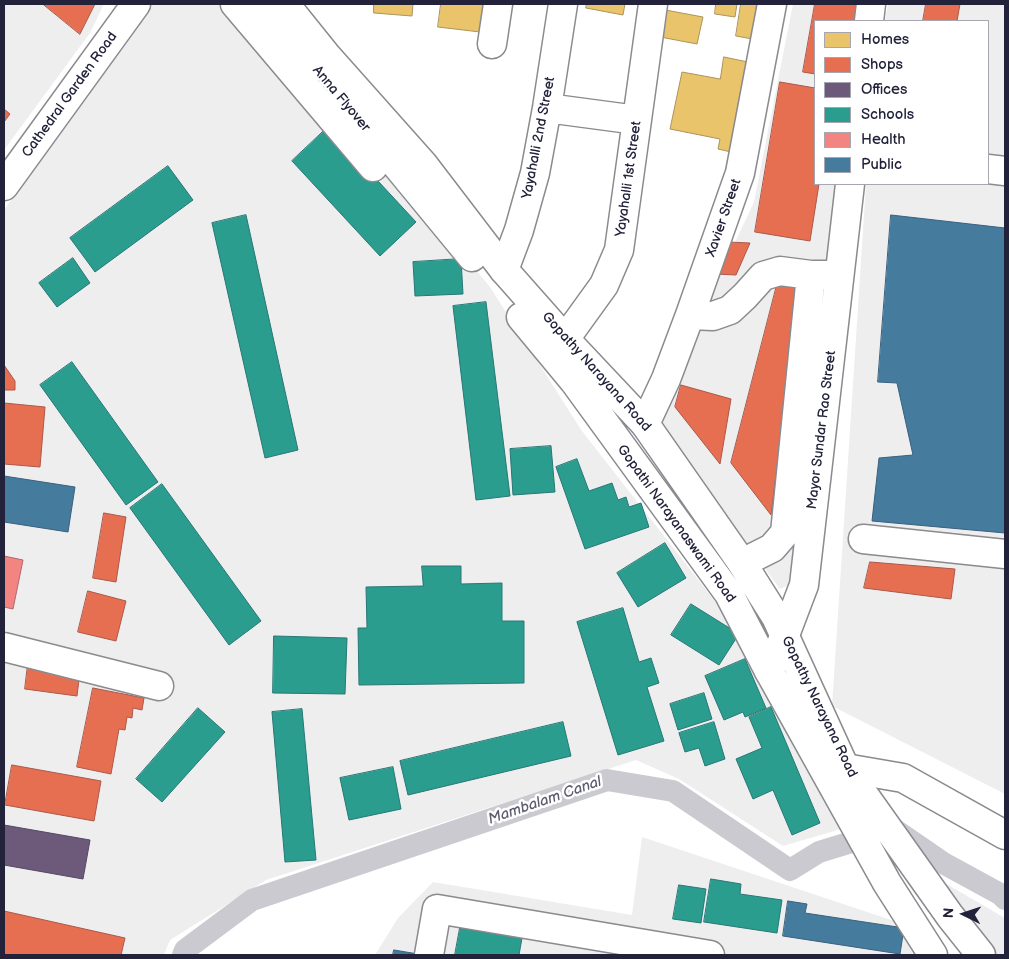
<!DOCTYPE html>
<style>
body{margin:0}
#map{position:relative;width:1009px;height:959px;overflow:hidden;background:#fff;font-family:"Balsamiq Sans",sans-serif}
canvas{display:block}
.frame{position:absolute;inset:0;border:5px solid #22223b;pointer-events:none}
.legend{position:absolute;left:814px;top:20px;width:175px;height:165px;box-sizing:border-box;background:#fff;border:1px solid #a7a7b1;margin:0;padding:6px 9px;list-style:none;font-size:15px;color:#22223b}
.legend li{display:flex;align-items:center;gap:10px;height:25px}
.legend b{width:25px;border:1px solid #a7a7b1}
.north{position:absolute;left:939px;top:889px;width:50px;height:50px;-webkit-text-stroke:4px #fff;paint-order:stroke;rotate:274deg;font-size:14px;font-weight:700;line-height:20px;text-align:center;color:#22223b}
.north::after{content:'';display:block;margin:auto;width:18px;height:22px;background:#22223b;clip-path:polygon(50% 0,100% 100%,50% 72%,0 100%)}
</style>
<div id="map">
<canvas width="1009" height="959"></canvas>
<div class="frame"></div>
<ul class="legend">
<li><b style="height:14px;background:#e9c46a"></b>Homes</li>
<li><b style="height:14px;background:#e76f51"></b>Shops</li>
<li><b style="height:14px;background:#6d597a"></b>Offices</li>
<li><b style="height:14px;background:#2a9d8f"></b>Schools</li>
<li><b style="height:14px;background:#f28482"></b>Health</li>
<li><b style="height:14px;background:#457b9d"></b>Public</li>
</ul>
<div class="north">N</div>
</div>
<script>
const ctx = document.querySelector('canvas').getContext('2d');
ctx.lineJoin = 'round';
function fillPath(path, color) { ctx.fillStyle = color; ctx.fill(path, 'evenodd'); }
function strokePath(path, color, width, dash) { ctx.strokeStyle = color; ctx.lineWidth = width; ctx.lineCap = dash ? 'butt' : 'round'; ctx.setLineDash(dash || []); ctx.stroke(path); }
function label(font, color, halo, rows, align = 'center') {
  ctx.font = font + ' "Balsamiq Sans",sans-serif'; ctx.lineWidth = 5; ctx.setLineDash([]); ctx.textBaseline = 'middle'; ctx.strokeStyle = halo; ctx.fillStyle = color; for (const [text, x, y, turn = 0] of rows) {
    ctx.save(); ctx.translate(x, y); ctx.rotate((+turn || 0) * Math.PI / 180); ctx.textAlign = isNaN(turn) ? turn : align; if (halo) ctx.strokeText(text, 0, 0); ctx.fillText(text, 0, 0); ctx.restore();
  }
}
fillPath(new Path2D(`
 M 4,4 L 104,4 L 90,33 L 4,150 Z
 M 151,4 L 232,4 L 426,209 L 490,287 L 582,431 L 714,600 L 776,698 L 841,829 L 783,846 L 679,779 L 636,760 L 266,880 L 170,940 L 164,955 L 4,955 L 4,210 Z
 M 793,4 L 855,4 L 853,21 L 815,21 L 815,184 L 836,184 L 793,583 L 780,589 L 659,428 L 656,410 L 754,202 Z
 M 888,4 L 1005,4 L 1005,794 L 832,706 L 866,184 L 988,184 L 988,21 L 885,21 Z
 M 642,837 L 909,926 L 924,955 L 375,955 L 398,918 L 433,882 L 632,915 Z`), '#eeeeef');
fillPath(new Path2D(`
 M 931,875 L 1005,918 L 1005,955 L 994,955 Z`), '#ededef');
const homes = new Path2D(`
 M 374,4 L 413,4 L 412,16 L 374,13 Z
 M 441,4 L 483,4 L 480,32 L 438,27 Z
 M 587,4 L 625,4 L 623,15 L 586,8 Z
 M 716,4 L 737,4 L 735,17 L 715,14 Z
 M 741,4 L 764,4 L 758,40 L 736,36 Z
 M 660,9 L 703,17 L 697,44 L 655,36 Z
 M 724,57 L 748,62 L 731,152 L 718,149 L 720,139 L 670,129 L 682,72 L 720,79 Z`);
fillPath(homes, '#e9c46a');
strokePath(homes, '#ad935c', 1);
const shops = new Path2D(`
 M 43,4 L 95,4 L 80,34 Z
 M 815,4 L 865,4 L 862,21 L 815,21 L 815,74 L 803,72 Z
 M 926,4 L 960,4 L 957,21 L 923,21 Z
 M 780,82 L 815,88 L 815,184 L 819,184 L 810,241 L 755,232 Z
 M 4,109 L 10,114 L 4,122 Z
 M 728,242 L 750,243 L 736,275 L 715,274 Z
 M 779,277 L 800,279 L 771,515 L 731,463 Z
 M 4,365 L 15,381 L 15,390 L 4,390 Z
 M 681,385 L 731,399 L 720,464 L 675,407 Z
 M 4,403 L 45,407 L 40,467 L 4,464 Z
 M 104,513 L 126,517 L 116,582 L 93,578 Z
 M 870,562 L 955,569 L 951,599 L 864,588 Z
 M 88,591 L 126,601 L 116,641 L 78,632 Z
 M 28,664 L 80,671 L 77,696 L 25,689 Z
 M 93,688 L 144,698 L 142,710 L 133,708 L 132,718 L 127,717 L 125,730 L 119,729 L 111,774 L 77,767 Z
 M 12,765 L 101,781 L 94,821 L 5,805 Z
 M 4,911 L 125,938 L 121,955 L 4,955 Z`);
fillPath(shops, '#e76f51');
strokePath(shops, '#ac584a', 1);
const offices = new Path2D(`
 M 4,825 L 90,840 L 83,879 L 4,865 Z`);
fillPath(offices, '#6d597a');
strokePath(offices, '#564867', 1);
const schools = new Path2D(`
 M 328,127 L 416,222 L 380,256 L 292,161 Z
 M 168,166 L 193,200 L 95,272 L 70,238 Z
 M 246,215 L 298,450 L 265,458 L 212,223 Z
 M 73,258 L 90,283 L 57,307 L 39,283 Z
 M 461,259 L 463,294 L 415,296 L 413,262 Z
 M 486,302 L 510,496 L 476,500 L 453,306 Z
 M 72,362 L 158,482 L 126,505 L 40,385 Z
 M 551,446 L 555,492 L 513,495 L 510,449 Z
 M 577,459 L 589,491 L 612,483 L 618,500 L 626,497 L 629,507 L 641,503 L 649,527 L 585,549 L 556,467 Z
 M 162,484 L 261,621 L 229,645 L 130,508 Z
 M 665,543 L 686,578 L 638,607 L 617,573 Z
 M 422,566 L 461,566 L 461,584 L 502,583 L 502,621 L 524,621 L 524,683 L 359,685 L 358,628 L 367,628 L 366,587 L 423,586 Z
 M 691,604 L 739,634 L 719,665 L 671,635 Z
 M 623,608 L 639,662 L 651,658 L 659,683 L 647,687 L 664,741 L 618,755 L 577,622 Z
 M 274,636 L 347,638 L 345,694 L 273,693 Z
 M 745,659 L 766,708 L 745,717 L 743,712 L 724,720 L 705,676 Z
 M 704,693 L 712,719 L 678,730 L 670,704 Z
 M 771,707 L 820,823 L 792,835 L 773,790 L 753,799 L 736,759 L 762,748 L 749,717 Z
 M 198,708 L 225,732 L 162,802 L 136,779 Z
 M 302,709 L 316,860 L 285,862 L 272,712 Z
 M 563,722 L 571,756 L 408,795 L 400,761 Z
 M 714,722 L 725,759 L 705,766 L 699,748 L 685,752 L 679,733 Z
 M 393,767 L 401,809 L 349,820 L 340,778 Z
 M 711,879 L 741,884 L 740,894 L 782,900 L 777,933 L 704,922 Z
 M 679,885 L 706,889 L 701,923 L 673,919 Z
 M 460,928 L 522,938 L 519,955 L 455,955 Z`);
fillPath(schools, '#2a9d8f');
strokePath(schools, '#287876', 1);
const health = new Path2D(`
 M 4,556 L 23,560 L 13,609 L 4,607 Z`);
fillPath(health, '#f28482');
strokePath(health, '#b4676d', 1);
const public = new Path2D(`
 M 891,215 L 1005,228 L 1005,533 L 872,521 L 879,458 L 913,455 L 897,383 L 878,382 Z
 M 4,476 L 75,487 L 68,532 L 4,522 Z
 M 788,901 L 807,904 L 805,913 L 904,928 L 900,954 L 783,936 Z
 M 394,950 L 424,955 L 393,955 Z`);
fillPath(public, '#457b9d');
strokePath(public, '#3a6080', 1);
strokePath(new Path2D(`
 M 183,955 L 185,950 L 252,900 L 607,780 L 673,791 L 790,870 L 819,852 L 894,829 L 945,864 L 1000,894 L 1005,899`), '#cacad0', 22);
const minor = new Path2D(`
 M 869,21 L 871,4
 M 492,44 L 498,4
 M 547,108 L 637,120
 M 988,169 L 1005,171
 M 4,186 L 136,4
 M 504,270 L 519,230 L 535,173 L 547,108 L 563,4
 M 690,315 L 713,316 L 730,310 L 745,296 L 763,276 L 780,271 L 811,275 L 830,275
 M 565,339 L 604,285 L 619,250 L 653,4
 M 645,424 L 666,379 L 690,315 L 740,173 L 772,4
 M 863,539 L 1005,554
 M 742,563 L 772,548 L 785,533 L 811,275
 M 4,647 L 159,686
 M 769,671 L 785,635 L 804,585 L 850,184
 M 845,768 L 903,778 L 1005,835
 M 429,955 L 437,909 L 710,955`);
const major = new Path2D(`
 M 235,4 L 373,167
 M 259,4 L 271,19 L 312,65
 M 285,4 L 326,55 L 423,164 L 504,270 L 565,339 L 645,424 L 742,563 L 776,617 L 845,768 L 950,916 L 981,955
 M 342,99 L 472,257
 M 521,317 L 574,381 L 729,594 L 769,671 L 887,883 L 933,955`);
strokePath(minor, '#8a8a8f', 31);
strokePath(major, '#8a8a8f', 31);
strokePath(minor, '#fff', 28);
strokePath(major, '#fff', 28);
label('14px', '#22223b', '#fff', [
 ["Cathedral Garden Road",70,95,-54],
 ["Anna Flyover",341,99,50],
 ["Yayahalli 2nd Street",539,138,-79],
 ["Yayahalli 1st Street",629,179,-82],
 ["Xavier Street",724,218,-71],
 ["Gopathy Narayana Road",596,372,48],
 ["Mayor Sundar Rao Street",822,430,-83],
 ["Gopathi Narayanaswami Road",676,524,54],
 ["Gopathy Narayana Road",819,707,64]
]);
label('italic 15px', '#5c5c6f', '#fff', [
 ["Mambalam Canal",545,801,-19]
]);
</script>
